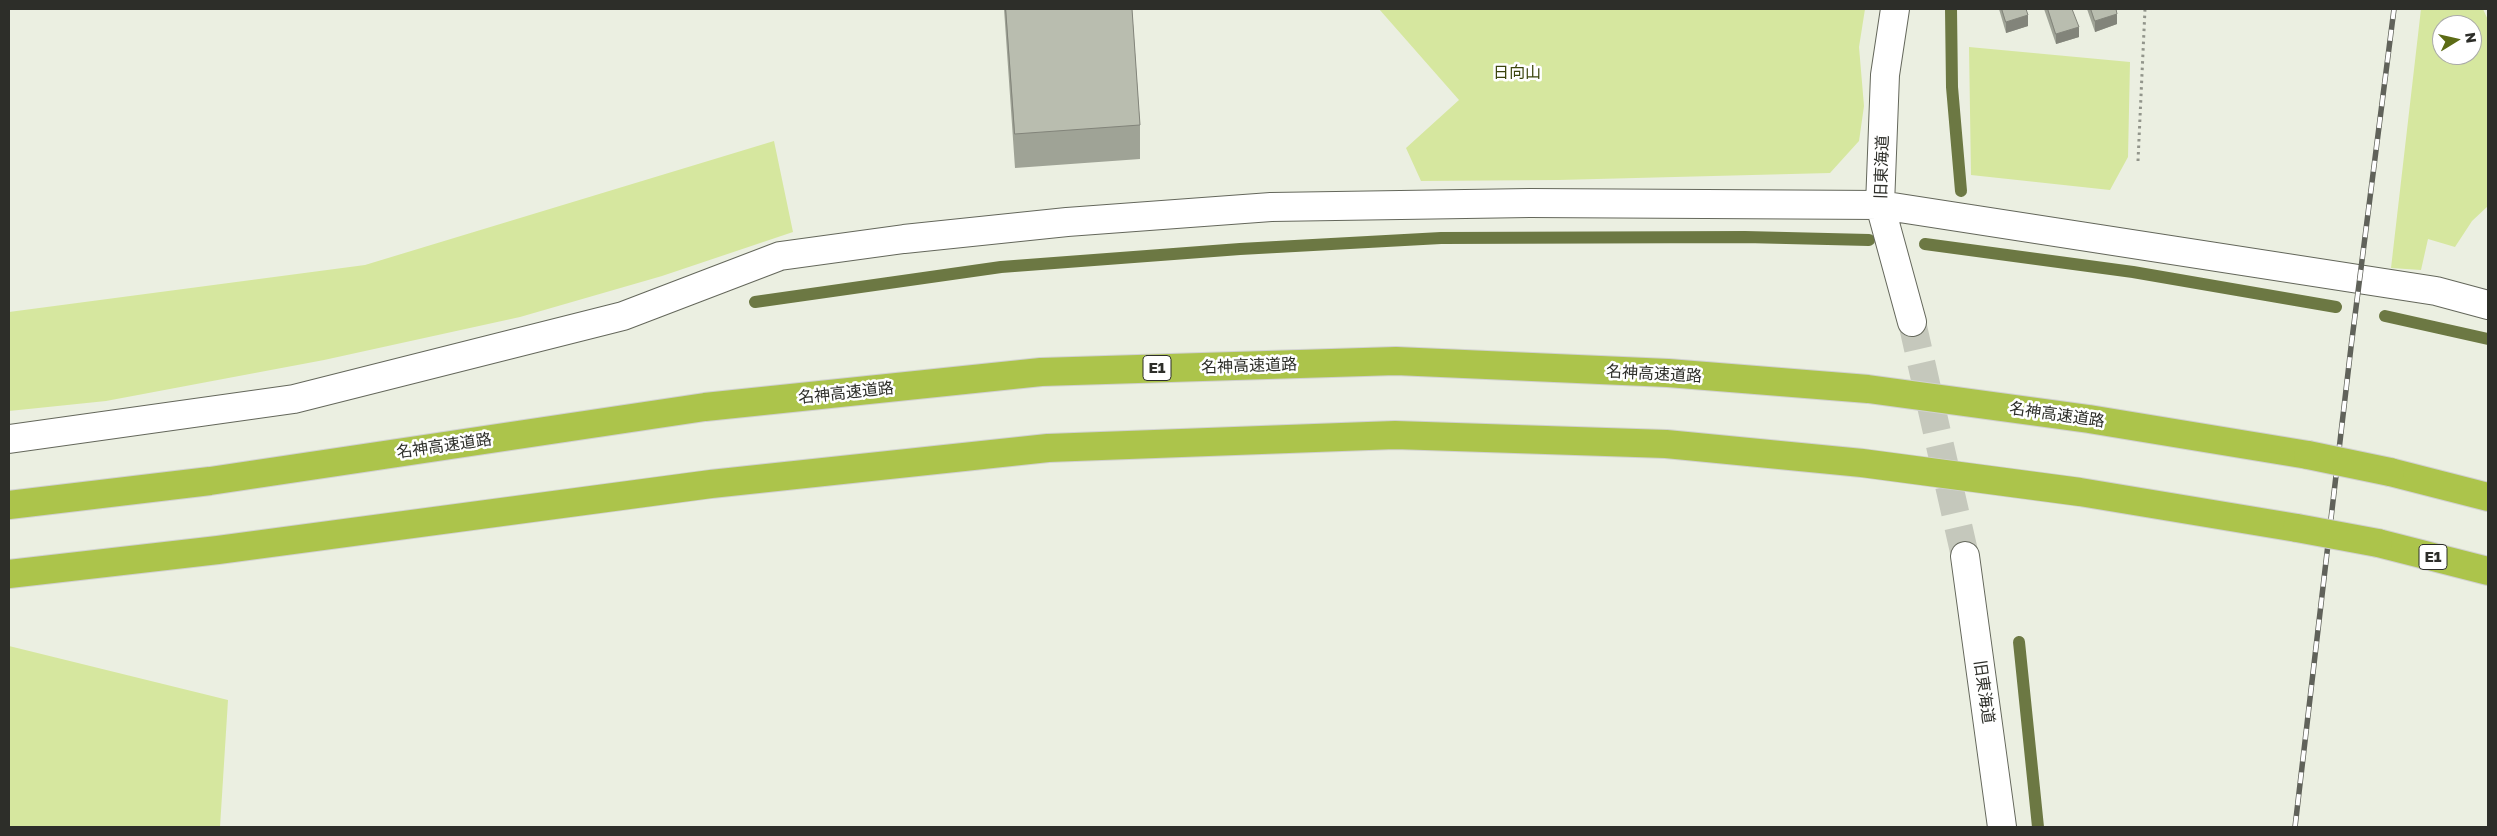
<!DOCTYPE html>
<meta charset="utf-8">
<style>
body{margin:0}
#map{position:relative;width:2497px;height:836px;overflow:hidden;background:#ebefe1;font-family:"Golos Text",sans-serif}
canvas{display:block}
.frame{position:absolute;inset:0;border:10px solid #2d2e29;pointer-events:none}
.north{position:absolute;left:2432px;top:15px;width:50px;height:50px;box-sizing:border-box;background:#fff;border:1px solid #ababa9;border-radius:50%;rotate:81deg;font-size:14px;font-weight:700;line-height:20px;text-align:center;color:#2d2e29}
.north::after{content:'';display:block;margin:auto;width:18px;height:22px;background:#5c6b15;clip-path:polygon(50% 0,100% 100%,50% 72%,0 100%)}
</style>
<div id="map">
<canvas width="2497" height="836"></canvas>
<div class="frame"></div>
<div class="north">N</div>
</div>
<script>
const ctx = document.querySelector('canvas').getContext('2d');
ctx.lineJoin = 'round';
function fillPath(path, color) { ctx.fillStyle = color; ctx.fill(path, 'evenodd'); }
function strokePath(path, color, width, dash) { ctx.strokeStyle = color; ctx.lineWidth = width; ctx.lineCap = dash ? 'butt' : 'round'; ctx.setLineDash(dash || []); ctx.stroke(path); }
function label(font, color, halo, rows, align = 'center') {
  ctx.font = font + ' "Golos Text","Noto Sans JP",sans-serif'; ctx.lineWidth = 5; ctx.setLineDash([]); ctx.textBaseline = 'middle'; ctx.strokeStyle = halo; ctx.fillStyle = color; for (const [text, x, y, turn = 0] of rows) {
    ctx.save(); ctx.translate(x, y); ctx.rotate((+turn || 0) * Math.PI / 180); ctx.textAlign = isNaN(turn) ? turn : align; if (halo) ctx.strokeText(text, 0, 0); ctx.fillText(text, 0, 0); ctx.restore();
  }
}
fillPath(new Path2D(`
 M 1379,9 L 1865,9 L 1859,47 L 1864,106 L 1859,141 L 1830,173 L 1558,180 L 1421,181 L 1406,148 L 1459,100 Z
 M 2421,9 L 2483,9 L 2488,20 L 2488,206 L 2472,221 L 2455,247 L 2428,239 L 2421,270 L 2391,268 ZM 2442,25 L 2472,25 L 2472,55 L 2442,55 Z
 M 1969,47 L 2130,62 L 2128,157 L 2110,190 L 1971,175 Z
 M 774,141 L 793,232 L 662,276 L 520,317 L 324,360 L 106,401 L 9,411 L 9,312 L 365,265 Z
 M 9,646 L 228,700 L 220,827 L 9,827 Z`), '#d6e79f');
strokePath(new Path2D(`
 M 1951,9 L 1952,87 L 1961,191
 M 1925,244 L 2133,272 L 2336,307
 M 755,302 L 1001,267 L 1240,249 L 1441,238 L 1745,237 L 1869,240
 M 2385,316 L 2488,339
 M 2019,642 L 2038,827`), '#6c7843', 12);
strokePath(new Path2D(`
 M 1912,322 L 1965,556`), '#c5c8bc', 28, [28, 14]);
const minor = new Path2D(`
 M 1895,9 L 1885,75 L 1880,205 L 1912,322
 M 9,439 L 294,399 L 623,316 L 780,256 L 904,239 L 1067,222 L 1271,207 L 1530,203 L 1880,205 L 2436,291 L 2488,305
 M 1965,556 L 2002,827`);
const highway = new Path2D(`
 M 2390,472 L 2488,497
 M 9,505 L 210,481 L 705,407 L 1041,372 L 1396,361 L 1668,373 L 1868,389 L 2089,419 L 2308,455
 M 2378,543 L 2488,571
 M 9,574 L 218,550 L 711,484 L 1048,448 L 1395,435 L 1666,444 L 1862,463 L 2080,492 L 2297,528`);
strokePath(minor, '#64675b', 30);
strokePath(highway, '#d1d1d0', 30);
strokePath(new Path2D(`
 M 2138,161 L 2145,9`), '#92958b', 3, [2.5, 4]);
strokePath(minor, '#fff', 28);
strokePath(highway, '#acc44b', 28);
const rail = new Path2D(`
 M 2295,827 L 2351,347 L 2394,9`);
strokePath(rail, '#60625a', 5.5);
strokePath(rail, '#fff', 4, [11]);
const highwayBridge = new Path2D(`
 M 2308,455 L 2390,472
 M 2297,528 L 2378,543`);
strokePath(highwayBridge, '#d1d1d0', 30, []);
strokePath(highwayBridge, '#acc44b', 28);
fillPath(new Path2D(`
 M 1004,9 L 1132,9 L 1140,125 L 1140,159 L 1015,168 Z
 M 1999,9 L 2026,9 L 2028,26 L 2006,33 Z
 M 2044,9 L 2072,9 L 2079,37 L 2056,44 Z
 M 2087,9 L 2116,9 L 2117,24 L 2095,32 Z`), '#9fa396');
fillPath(new Path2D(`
 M 2117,14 L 2117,24 L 2095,32 L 2095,21 Z
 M 2028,15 L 2028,26 L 2006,33 L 2006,22 Z
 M 2079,27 L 2079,37 L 2056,44 L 2056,34 Z`), '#82847a');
const building = new Path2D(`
 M 1006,9 L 1132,9 L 1140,125 L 1015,134 Z
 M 2002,9 L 2026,9 L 2028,15 L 2006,22 Z
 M 2048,9 L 2072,9 L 2079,27 L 2056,34 Z
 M 2091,9 L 2116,9 L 2117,14 L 2095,21 Z`);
fillPath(building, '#b9bdaf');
strokePath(building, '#82847a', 1);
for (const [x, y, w] of [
 [1157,368,28],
 [2433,557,28]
]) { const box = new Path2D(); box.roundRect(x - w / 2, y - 12.5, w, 25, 4); ctx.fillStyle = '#fff'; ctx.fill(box); strokePath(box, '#2d2e29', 1); }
label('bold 15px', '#2d2e29', null, [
 ["E1",1157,368],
 ["E1",2433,557]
]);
label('16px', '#3b450d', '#fff', [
 ["日向山",1517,73]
]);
label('16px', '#2d2e29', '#fff', [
 ["旧東海道",1882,167,-88],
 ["名神高速道路",1249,366,-2],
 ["名神高速道路",1654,374,3],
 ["名神高速道路",846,393,-6],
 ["名神高速道路",2057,415,8],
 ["名神高速道路",444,446,-8],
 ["旧東海道",1984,692,82]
]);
</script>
